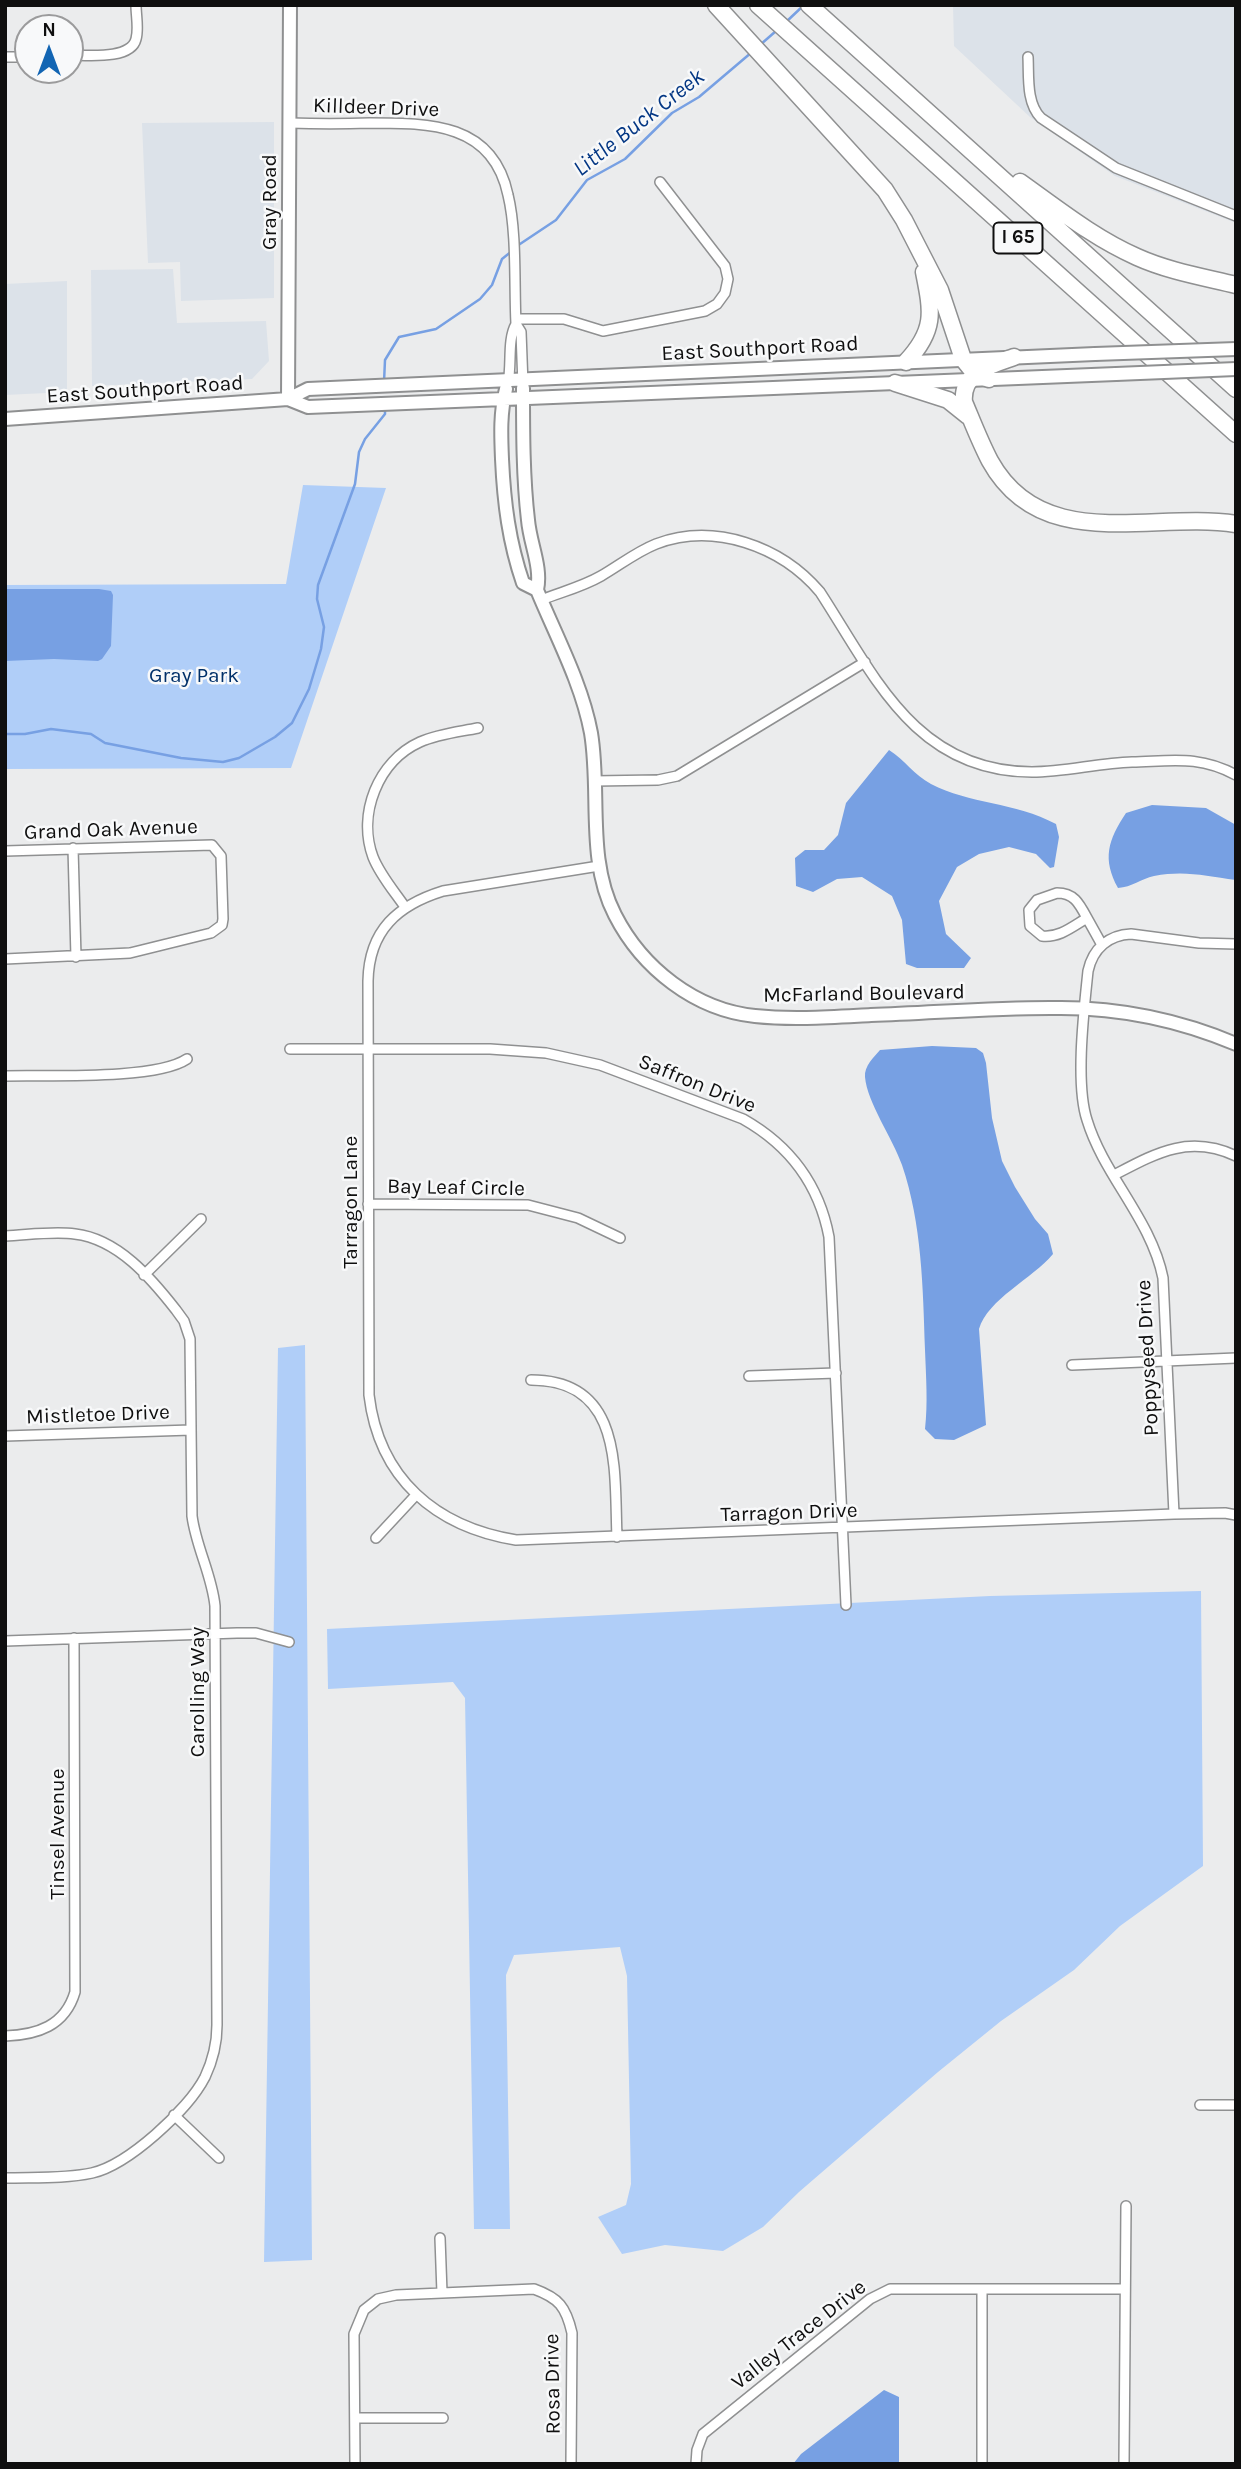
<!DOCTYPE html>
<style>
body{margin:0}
#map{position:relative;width:1241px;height:2469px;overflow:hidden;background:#ebeced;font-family:Karla,sans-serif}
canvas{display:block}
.frame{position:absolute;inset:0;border:7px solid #0f0f0f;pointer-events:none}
.north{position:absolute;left:14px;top:14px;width:70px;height:70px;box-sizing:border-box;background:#f8f9fa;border:2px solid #9b9b9c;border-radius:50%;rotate:0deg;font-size:19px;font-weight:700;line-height:28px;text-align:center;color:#0f0f0f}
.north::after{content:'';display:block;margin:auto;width:24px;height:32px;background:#1265b3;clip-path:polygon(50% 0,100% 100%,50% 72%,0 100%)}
</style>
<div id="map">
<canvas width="1241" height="2469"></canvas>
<div class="frame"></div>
<div class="north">N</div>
</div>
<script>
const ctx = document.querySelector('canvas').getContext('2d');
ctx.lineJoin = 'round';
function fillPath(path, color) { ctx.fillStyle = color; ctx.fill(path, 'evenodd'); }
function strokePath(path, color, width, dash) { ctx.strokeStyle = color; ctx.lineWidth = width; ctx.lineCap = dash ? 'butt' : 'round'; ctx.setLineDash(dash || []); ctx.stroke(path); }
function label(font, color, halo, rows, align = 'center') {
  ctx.font = font + ' Karla,sans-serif'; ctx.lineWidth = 5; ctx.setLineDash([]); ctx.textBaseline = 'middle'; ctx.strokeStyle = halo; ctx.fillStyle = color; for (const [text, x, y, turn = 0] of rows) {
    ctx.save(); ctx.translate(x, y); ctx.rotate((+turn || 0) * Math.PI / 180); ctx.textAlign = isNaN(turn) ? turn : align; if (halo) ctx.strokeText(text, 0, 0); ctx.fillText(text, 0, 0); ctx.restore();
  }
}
fillPath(new Path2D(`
 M 953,5 L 1236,5 L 1236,223 L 1115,176 L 1030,117 L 954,46 Z
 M 274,122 L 274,298 L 181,301 L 180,262 L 148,263 L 142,123 Z
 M 173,269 L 177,323 L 266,321 L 269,361 L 252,379 L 92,386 L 91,270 Z
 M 67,281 L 67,392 L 5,395 L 5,284 Z`), '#dce2e9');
fillPath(new Path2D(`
 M 303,485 L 386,488 L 291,768 L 5,769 L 5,585 L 286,584 Z
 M 305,1345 L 312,2260 L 264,2262 L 278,1348 Z
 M 1201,1591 L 1203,1866 L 1120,1926 L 1074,1970 L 1001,2021 L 938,2072 L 799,2192 L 763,2227 L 723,2251 L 665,2245 L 622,2254 L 598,2217 L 626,2205 L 631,2184 L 627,1976 L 620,1947 L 514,1955 L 506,1975 L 510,2229 L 474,2229 L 465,1698 L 453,1682 L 328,1689 L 327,1629 L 990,1596 Z`), '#b0cef8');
fillPath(new Path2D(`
 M 5,589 L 99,589 L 111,591 L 113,595 L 111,646 L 102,659 L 98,661 L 54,659 L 5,661 Z
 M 889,750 C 905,760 914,775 931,784 C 969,804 1015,802 1056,824 L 1059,837 L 1054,867 L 1050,868 L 1036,854 L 1009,847 L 979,854 L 957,867 L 939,901 L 946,934 L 971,958 L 964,968 L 917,968 L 906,964 L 902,920 L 892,896 L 862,877 L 837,879 L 813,892 L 796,886 L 795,858 L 805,850 L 824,850 L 838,835 L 846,803 Z
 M 1152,805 L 1206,808 L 1236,825 L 1236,880 C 1205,876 1185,870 1154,876 C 1141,879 1132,887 1118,888 C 1102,859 1108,840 1126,813 Z
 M 932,1046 L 976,1048 L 983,1053 L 986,1063 L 992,1118 L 1002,1161 L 1015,1187 L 1035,1219 L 1048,1234 L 1053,1254 C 1032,1279 988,1299 979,1329 L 986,1425 L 954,1440 L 935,1439 L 925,1429 C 928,1403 926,1377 925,1350 C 923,1288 922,1224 902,1165 C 893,1139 867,1102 865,1077 C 864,1066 874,1057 880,1050 Z
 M 884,2390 L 899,2397 L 899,2464 L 793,2464 L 801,2454 Z`), '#77a0e3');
strokePath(new Path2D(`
 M 786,22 L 804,5
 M 760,45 L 776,31
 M 517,246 L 556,220 L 587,180 L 625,159 L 672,113 L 699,97 L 752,52
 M 384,382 L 385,360 L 399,337 L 436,329 L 480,299 L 492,285 L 502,259 L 512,251
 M 5,734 L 25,734 L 51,729 L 91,734 L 105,743 L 181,758 L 223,762 L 239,758 L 275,737 L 292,723 L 309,689 L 321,649 L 324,627 L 317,599 L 318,585 L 355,484 L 359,452 L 365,439 L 385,414 L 385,410`), '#77a0e3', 2.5);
const street = new Path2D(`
 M 70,55 C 87,55 131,60 136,39 C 139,29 136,16 136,5
 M 5,57 L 28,57
 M 1028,57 C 1029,76 1026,103 1041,118 L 1116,168 L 1236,216
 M 290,123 C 317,124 343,124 370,123 C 430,123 493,123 508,195 C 517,232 514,285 516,324 L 521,332 L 523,385
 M 516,319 L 564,319 L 603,331 L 705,311 L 717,304 L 725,293 L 728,279 L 725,266 L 660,182
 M 508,383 C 512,364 507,340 516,324
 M 541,600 C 561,592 582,587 601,576 C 620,565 636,552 656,544 C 714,522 781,546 820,592 C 874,675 915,772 1032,772 C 1065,772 1098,763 1132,762 C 1172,761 1199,755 1236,775
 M 594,781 L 658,780 L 677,776 L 865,662
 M 73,848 L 76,957
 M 5,851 L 212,845 L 221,856 L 223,919 L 222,925 L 211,933 L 130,953 L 5,959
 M 599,866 L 443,891 C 398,905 369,930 368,981 L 369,1395 C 379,1479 436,1527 516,1540 L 1174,1514 L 1225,1513 L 1236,1515
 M 1057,893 C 1074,893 1079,903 1087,918 C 1072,927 1059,938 1042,936 L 1030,926 L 1029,910 L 1037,900 Z
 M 405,907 C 394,891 380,875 373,857 C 357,814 378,761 420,742 C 438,734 458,732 478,728
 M 1087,918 L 1102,945
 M 290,1049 L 490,1049 L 546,1053 L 600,1065 L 743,1119 C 789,1145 819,1184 829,1237 L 846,1605
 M 5,1076 C 47,1075 156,1080 187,1059
 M 1114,1175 C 1156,1153 1189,1134 1236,1156
 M 368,1204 L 528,1205 L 578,1218 L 620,1238
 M 5,1236 C 28,1235 53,1231 75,1234 C 118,1239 151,1278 176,1310 L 184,1321 L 190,1339 L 192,1516 C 196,1547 212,1575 215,1606 L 217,2025 C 217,2043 213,2060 205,2077 C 188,2110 128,2165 92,2173 C 64,2179 33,2177 5,2178
 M 144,1275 L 201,1219
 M 1072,1365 L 1236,1358
 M 749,1376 L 836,1373
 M 531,1380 C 624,1380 614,1471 617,1537
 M 5,1436 L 191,1430
 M 1174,1514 L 1163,1278 C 1151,1219 1104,1176 1087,1120 C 1075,1083 1084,1010 1088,971 C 1093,948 1109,935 1131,934 L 1199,943 L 1236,944
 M 376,1538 L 416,1495
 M 5,1641 L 237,1633 L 256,1633 L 289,1642
 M 5,2036 C 37,2035 65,2026 75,1992 L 74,1638
 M 1200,2105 L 1236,2105
 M 174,2115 L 219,2158
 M 440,2238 L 442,2293
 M 982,2289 L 982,2464
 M 355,2418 L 443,2418
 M 355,2464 L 354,2334 L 364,2310 L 378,2299 L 396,2295 L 534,2289 C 559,2298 566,2307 572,2333 L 571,2464
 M 696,2464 L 697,2450 L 703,2434 L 870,2299 L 890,2289 L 1125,2289
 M 1124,2464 L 1126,2206`);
const secondary = new Path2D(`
 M 523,388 C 523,432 523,477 528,520 C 530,544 542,567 537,590 C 556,636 582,684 591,733 C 601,793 586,859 615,915 C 642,968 695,1010 755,1016 C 793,1020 833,1017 871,1015 C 934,1013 998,1007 1061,1008 C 1123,1008 1179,1020 1236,1044
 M 506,389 C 500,413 501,435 502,459 C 504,503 509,542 523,583 L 537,590
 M 288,399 L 308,389 L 1095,354
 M 288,399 L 290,5
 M 5,419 L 288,399 L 308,407 L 1116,374`);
const highway = new Path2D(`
 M 716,5 L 885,190 L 904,220 L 940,290 L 963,359 L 975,374 L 989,379
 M 758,5 L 1236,434
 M 809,5 L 1236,389
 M 1020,182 C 1058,209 1094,238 1137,257 C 1168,271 1203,277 1236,285
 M 1014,357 C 991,365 961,372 964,402 C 972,421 980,442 990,461 C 1042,555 1151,511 1236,524
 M 906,362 C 936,330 932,312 924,272
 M 895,383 L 948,400 L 968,416`);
strokePath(street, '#8f9091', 12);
strokePath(secondary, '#8f9091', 16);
strokePath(highway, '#8f9091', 19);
strokePath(street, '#fff', 9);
strokePath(secondary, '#fff', 12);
strokePath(highway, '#fff', 16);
const secondaryBridge = new Path2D(`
 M 1095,354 L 1236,349
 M 1116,374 L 1236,369`);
strokePath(secondaryBridge, '#8f9091', 16, []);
strokePath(secondaryBridge, '#fff', 12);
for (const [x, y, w] of [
 [1018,238,49]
]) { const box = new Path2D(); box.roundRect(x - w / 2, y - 15.5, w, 31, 5); ctx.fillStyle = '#f8f9fa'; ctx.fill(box); strokePath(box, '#0f0f0f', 2); }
label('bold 19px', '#0f0f0f', null, [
 ["I 65",1018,238]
]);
label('21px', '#0f0f0f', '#f8f9fa', [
 ["Killdeer Drive",376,108,2],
 ["Gray Road",270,202,-90],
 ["East Southport Road",760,349,-3],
 ["East Southport Road",145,390,-4],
 ["Grand Oak Avenue",111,830,-2],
 ["McFarland Boulevard",864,994,-1],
 ["Saffron Drive",697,1084,22],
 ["Bay Leaf Circle",456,1188,1],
 ["Tarragon Lane",351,1202,-90],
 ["Poppyseed Drive",1148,1358,-93],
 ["Mistletoe Drive",98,1415,-2],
 ["Tarragon Drive",789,1513,-2],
 ["Carolling Way",198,1692,-90],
 ["Tinsel Avenue",58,1834,-90],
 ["Valley Trace Drive",799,2335,-38],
 ["Rosa Drive",553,2384,-91]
]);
label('21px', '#003069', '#f8f9fa', [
 ["Gray Park",194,676]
]);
label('italic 23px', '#043784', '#f8f9fa', [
 ["Little Buck Creek",639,123,-38]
]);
</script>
